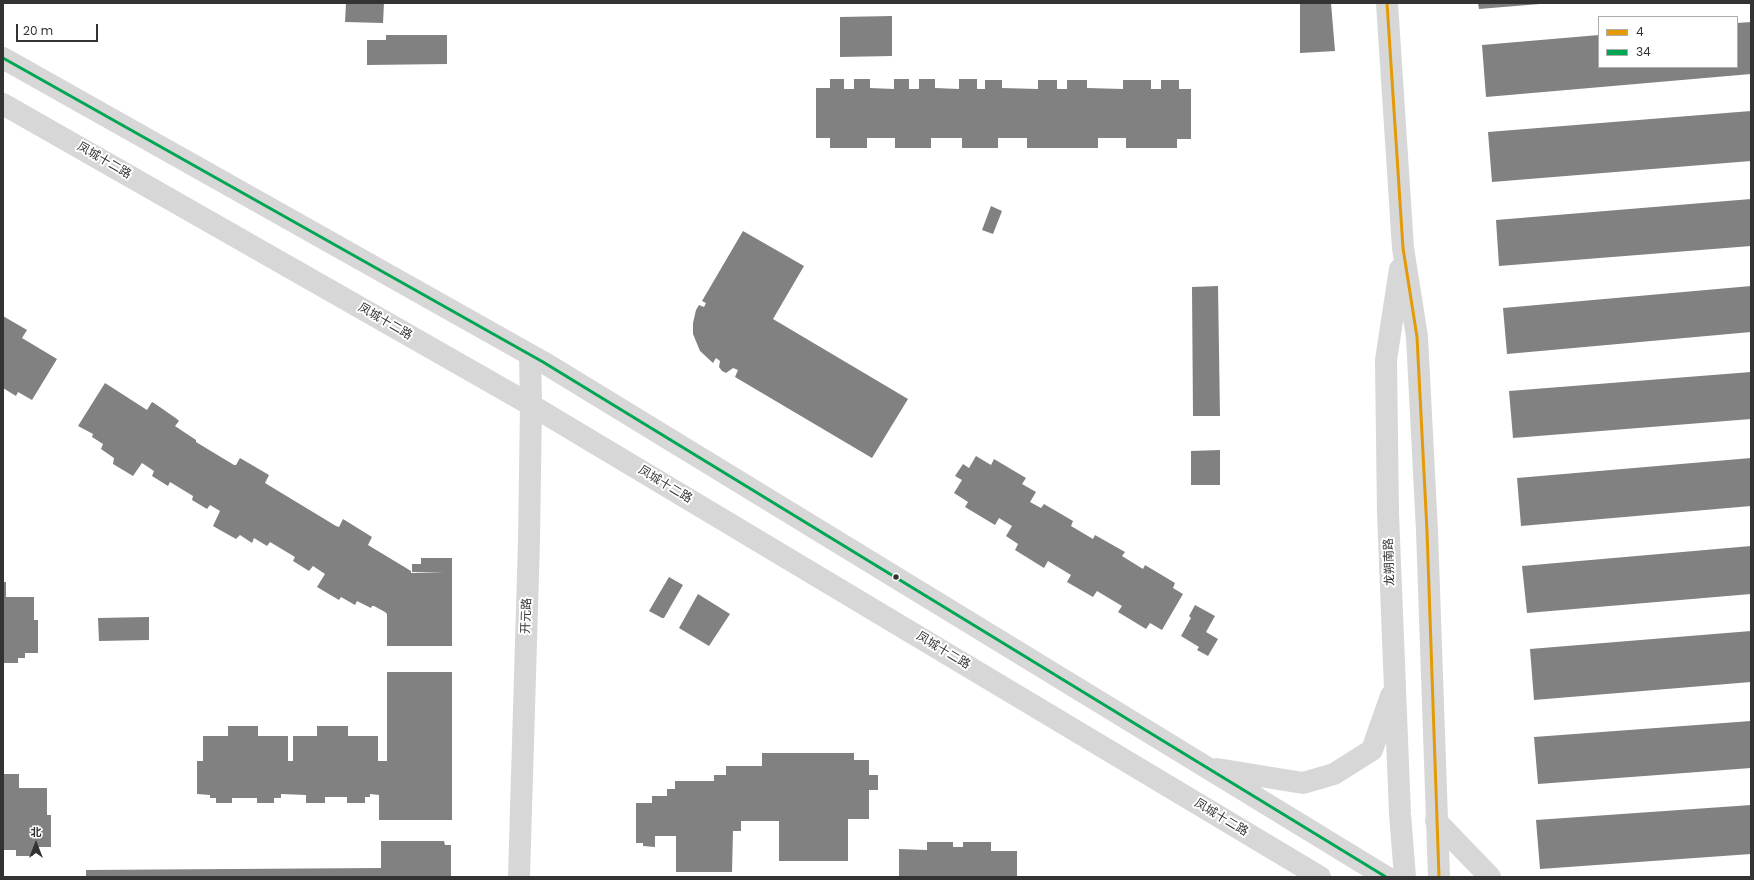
<!DOCTYPE html>
<meta charset="utf-8">
<style>
body{margin:0}
#map{position:relative;width:1754px;height:880px;overflow:hidden;background:#fff;font-family:Poppins,"Noto Sans SC",sans-serif}
canvas{display:block}
.frame{position:absolute;inset:0;border:4px solid #333;pointer-events:none}
.legend{position:absolute;left:1598px;top:16px;width:140px;height:52px;box-sizing:border-box;background:#fff;border:1px solid #adadad;margin:0;padding:5px 7px;list-style:none;font-size:12px;color:#333}
.legend li{display:flex;align-items:center;gap:8px;height:20px}
.legend b{width:20px;border:1px solid #adadad}
.north{position:absolute;left:16px;top:824px;width:40px;height:40px;-webkit-text-stroke:3px #fff;paint-order:stroke;rotate:0deg;font-size:11px;font-weight:700;line-height:16px;text-align:center;color:#333}
.north::after{content:'';display:block;margin:auto;width:14px;height:18px;background:#333;clip-path:polygon(50% 0,100% 100%,50% 72%,0 100%)}
.scale{position:absolute;left:16px;top:24px;width:82px;height:18px;box-sizing:border-box;border:2px solid #333;border-top:0;padding-left:5px;font-size:12px;line-height:14px;white-space:nowrap;color:#333;-webkit-text-stroke:3px #fff;paint-order:stroke}
</style>
<div id="map">
<canvas width="1754" height="880"></canvas>
<div class="frame"></div>
<ul class="legend">
<li><b style="height:5px;background:#e39a05"></b>4</li>
<li><b style="height:5px;background:#00a651"></b>34</li>
</ul>
<div class="north">北</div>
<div class="scale">20 m</div>
</div>
<script>
const ctx = document.querySelector('canvas').getContext('2d');
ctx.lineJoin = 'round';
function fillPath(path, color) { ctx.fillStyle = color; ctx.fill(path, 'evenodd'); }
function strokePath(path, color, width, dash) { ctx.strokeStyle = color; ctx.lineWidth = width; ctx.lineCap = dash ? 'butt' : 'round'; ctx.setLineDash(dash || []); ctx.stroke(path); }
function label(font, color, halo, rows, align = 'center') {
  ctx.font = font + ' Poppins,"Noto Sans SC",sans-serif'; ctx.lineWidth = 4; ctx.setLineDash([]); ctx.textBaseline = 'middle'; ctx.strokeStyle = halo; ctx.fillStyle = color; for (const [text, x, y, turn = 0] of rows) {
    ctx.save(); ctx.translate(x, y); ctx.rotate((+turn || 0) * Math.PI / 180); ctx.textAlign = isNaN(turn) ? turn : align; if (halo) ctx.strokeText(text, 0, 0); ctx.fillText(text, 0, 0); ctx.restore();
  }
}
fillPath(new Path2D(`
 M 346,3 L 384,3 L 383,23 L 345,22 Z
 M 1300,3 L 1331,3 L 1335,51 L 1300,53 Z
 M 1478,3 L 1540,3 L 1540,4 L 1479,9 Z
 M 892,16 L 892,56 L 840,57 L 840,17 Z
 M 1751,22 L 1751,74 L 1486,97 L 1482,45 L 1599,35 L 1599,67 L 1737,67 L 1737,23 Z
 M 386,35 L 447,35 L 447,64 L 367,65 L 367,40 L 386,40 Z
 M 830,79 L 844,79 L 844,89 L 854,89 L 854,79 L 870,79 L 870,88 L 894,89 L 894,79 L 909,79 L 909,89 L 919,89 L 919,79 L 935,79 L 935,88 L 959,89 L 959,79 L 977,79 L 977,89 L 985,89 L 985,80 L 1002,80 L 1002,88 L 1038,89 L 1038,80 L 1057,80 L 1057,89 L 1067,89 L 1067,80 L 1087,80 L 1087,88 L 1123,89 L 1123,80 L 1151,80 L 1151,89 L 1161,89 L 1161,80 L 1179,80 L 1179,89 L 1191,89 L 1191,139 L 1177,139 L 1177,148 L 1126,148 L 1126,138 L 1098,138 L 1098,148 L 1027,148 L 1027,138 L 998,138 L 998,148 L 962,148 L 962,138 L 931,138 L 931,148 L 895,148 L 895,138 L 867,138 L 867,148 L 830,148 L 830,138 L 816,138 L 816,88 L 830,88 Z
 M 1751,111 L 1751,161 L 1492,182 L 1488,132 Z
 M 1751,199 L 1751,246 L 1499,266 L 1496,220 Z
 M 991,206 L 1002,211 L 993,234 L 982,230 Z
 M 743,231 L 804,266 L 773,319 L 908,399 L 872,458 L 735,377 L 738,370 L 733,368 L 726,373 L 722,371 L 719,367 L 720,361 L 716,358 L 713,363 L 700,351 L 693,334 L 693,323 L 696,310 L 699,305 L 704,307 L 706,303 L 702,301 Z
 M 1218,286 L 1220,416 L 1193,416 L 1192,287 Z
 M 1751,286 L 1751,332 L 1507,354 L 1503,308 Z
 M 3,316 L 27,330 L 22,338 L 57,359 L 32,400 L 18,392 L 16,396 L 3,388 Z
 M 1751,372 L 1751,419 L 1513,438 L 1509,391 Z
 M 105,383 L 147,410 L 152,402 L 154,403 L 177,419 L 179,421 L 175,426 L 196,440 L 196,442 L 234,465 L 236,465 L 240,458 L 269,475 L 265,483 L 336,526 L 339,527 L 343,519 L 372,537 L 368,545 L 411,571 L 411,573 L 444,573 L 412,572 L 412,564 L 421,564 L 421,558 L 452,558 L 452,646 L 387,646 L 387,614 L 385,612 L 374,606 L 372,606 L 371,608 L 357,601 L 355,605 L 341,597 L 339,600 L 317,587 L 325,574 L 313,566 L 309,571 L 293,561 L 295,557 L 270,542 L 267,546 L 254,538 L 252,543 L 240,535 L 236,539 L 220,530 L 213,526 L 220,511 L 210,505 L 207,509 L 192,500 L 193,496 L 170,482 L 168,486 L 152,476 L 154,471 L 142,463 L 133,476 L 113,464 L 114,458 L 101,449 L 103,444 L 92,437 L 93,434 L 78,426 Z
 M 1220,450 L 1220,485 L 1191,485 L 1191,451 Z
 M 976,456 L 991,465 L 994,459 L 1026,478 L 1022,484 L 1036,492 L 1030,502 L 1041,508 L 1044,504 L 1073,521 L 1071,526 L 1093,539 L 1095,535 L 1125,552 L 1122,556 L 1143,569 L 1145,565 L 1175,583 L 1173,588 L 1183,594 L 1162,630 L 1150,623 L 1146,629 L 1118,612 L 1122,606 L 1097,591 L 1093,597 L 1067,582 L 1071,575 L 1048,561 L 1044,568 L 1015,550 L 1018,544 L 1006,536 L 1012,526 L 999,518 L 995,525 L 965,507 L 968,502 L 954,493 L 962,480 L 955,476 L 963,464 L 969,468 Z
 M 1751,458 L 1751,506 L 1521,526 L 1517,478 Z
 M 1751,546 L 1751,594 L 1527,613 L 1522,566 Z
 M 669,577 L 683,585 L 664,618 L 662,618 L 649,611 Z
 M 3,582 L 6,582 L 6,597 L 34,597 L 34,620 L 38,620 L 38,653 L 25,653 L 25,658 L 18,658 L 18,663 L 4,663 Z
 M 698,594 L 730,614 L 709,646 L 679,628 Z
 M 1195,605 L 1215,616 L 1206,632 L 1218,639 L 1208,656 L 1197,650 L 1199,647 L 1181,636 L 1191,618 L 1189,616 Z
 M 149,617 L 149,640 L 99,641 L 98,618 Z
 M 1751,631 L 1751,682 L 1534,700 L 1530,649 Z
 M 387,672 L 452,672 L 452,820 L 379,820 L 379,795 L 370,794 L 370,797 L 365,797 L 365,803 L 347,803 L 347,797 L 325,797 L 325,803 L 306,803 L 306,795 L 281,794 L 281,798 L 274,798 L 274,803 L 257,803 L 257,798 L 232,798 L 232,803 L 216,803 L 216,798 L 210,798 L 210,795 L 197,794 L 197,761 L 203,761 L 203,736 L 228,736 L 228,726 L 258,726 L 258,736 L 288,736 L 288,761 L 293,761 L 293,736 L 317,736 L 317,726 L 348,726 L 348,736 L 378,736 L 378,761 L 387,761 Z
 M 1751,721 L 1751,768 L 1538,784 L 1534,737 Z
 M 762,753 L 854,753 L 854,760 L 869,760 L 869,775 L 878,775 L 878,790 L 869,790 L 869,819 L 848,819 L 848,861 L 779,861 L 779,821 L 741,821 L 741,831 L 733,831 L 732,872 L 676,872 L 676,836 L 655,836 L 655,847 L 643,846 L 643,843 L 636,843 L 636,803 L 652,803 L 652,796 L 667,796 L 667,789 L 675,789 L 675,781 L 714,781 L 714,775 L 726,775 L 726,766 L 762,766 Z
 M 3,774 L 19,774 L 19,788 L 47,788 L 47,815 L 51,815 L 51,847 L 39,847 L 39,851 L 33,851 L 33,856 L 16,856 L 16,850 L 3,850 Z
 M 1751,805 L 1751,854 L 1540,869 L 1536,820 Z
 M 381,841 L 444,841 L 445,845 L 451,845 L 451,877 L 86,877 L 86,870 L 381,868 Z
 M 927,842 L 953,842 L 953,847 L 963,847 L 963,842 L 991,842 L 991,851 L 1017,851 L 1017,877 L 899,877 L 899,849 L 927,850 Z`), '#818181');
strokePath(new Path2D(`
 M 1387,3 L 1403,248 L 1417,337 L 1427,531 L 1439,877
 M 3,58 L 543,362 L 1386,877
 M 3,104 L 531,405 L 1320,877
 M 1400,269 L 1386,360 L 1388,513 L 1400,814 L 1405,877
 M 1217,769 L 1303,783 L 1334,774 L 1372,750 L 1391,696
 M 1436,821 L 1490,877
 M 519,877 L 529,541 L 531,405 L 530,355`), '#d7d7d7', 22);
strokePath(new Path2D(`
 M 1387,3 L 1403,248 L 1417,337 L 1427,531 L 1439,877`), '#e39a05', 3);
strokePath(new Path2D(`
 M 3,58 L 543,362 L 1386,877`), '#00a651', 3);
for (const [x, y, r, color] of [
 [896,577,3.5,"#333"]
]) { const dot = new Path2D(); dot.arc(x, y, r, 0, 2 * Math.PI); ctx.fillStyle = color; ctx.fill(dot); strokePath(dot, '#fff', 1.5); }
label('12px', '#333', '#fff', [
 ["凤城十二路",104,161,30],
 ["凤城十二路",385,322,30],
 ["凤城十二路",665,485,31],
 ["龙朔南路",1390,562,-92],
 ["开元路",527,616,-88],
 ["凤城十二路",943,651,31],
 ["凤城十二路",1221,818,31]
]);
</script>
